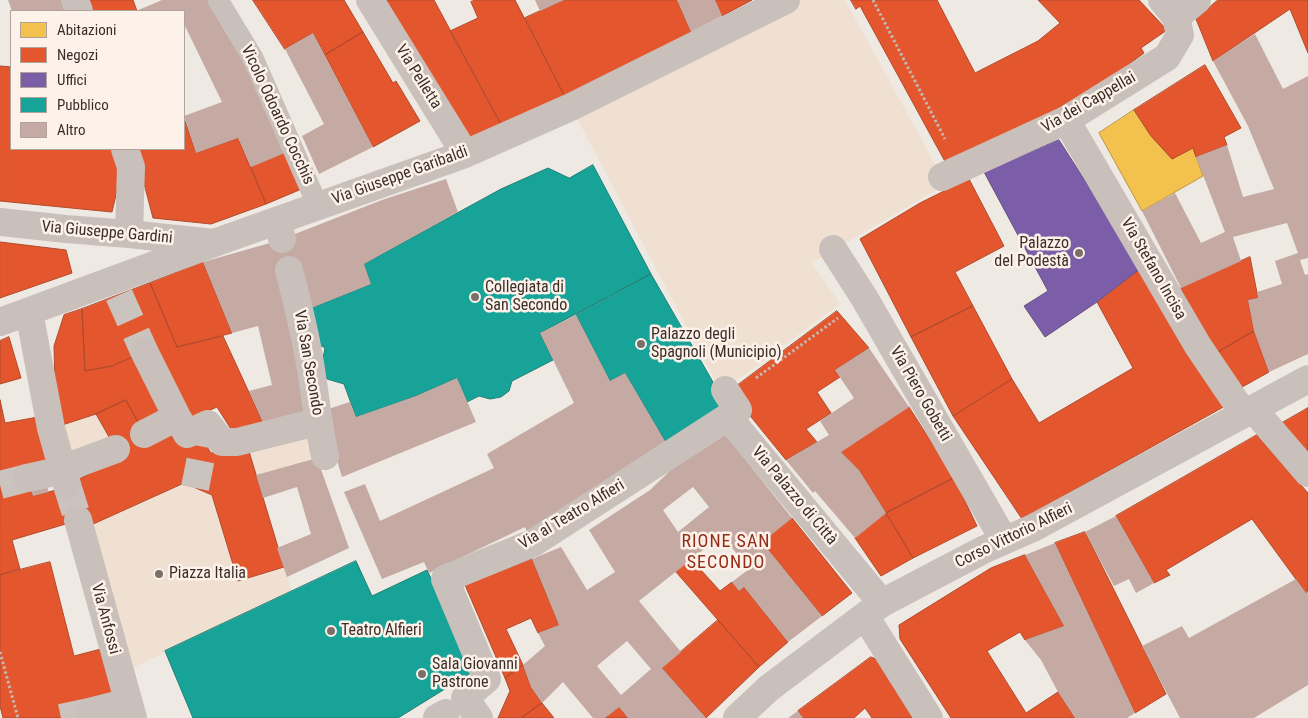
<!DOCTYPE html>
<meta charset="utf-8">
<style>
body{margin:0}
#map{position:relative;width:1308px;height:718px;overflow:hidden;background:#efe9e3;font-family:"Roboto Condensed",sans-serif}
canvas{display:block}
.legend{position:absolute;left:10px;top:10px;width:175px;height:140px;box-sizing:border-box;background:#fcf2ea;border:1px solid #afa39c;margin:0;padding:6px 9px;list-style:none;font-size:15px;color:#3b2d28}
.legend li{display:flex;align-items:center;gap:10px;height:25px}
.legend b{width:25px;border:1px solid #afa39c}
</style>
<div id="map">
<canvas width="1308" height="718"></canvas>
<ul class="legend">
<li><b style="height:14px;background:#f2c14e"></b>Abitazioni</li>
<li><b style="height:14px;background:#e4572e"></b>Negozi</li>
<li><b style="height:14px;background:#7b5ea7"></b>Uffici</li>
<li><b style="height:14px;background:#17a398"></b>Pubblico</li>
<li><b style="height:14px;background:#c5aaa3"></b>Altro</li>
</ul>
</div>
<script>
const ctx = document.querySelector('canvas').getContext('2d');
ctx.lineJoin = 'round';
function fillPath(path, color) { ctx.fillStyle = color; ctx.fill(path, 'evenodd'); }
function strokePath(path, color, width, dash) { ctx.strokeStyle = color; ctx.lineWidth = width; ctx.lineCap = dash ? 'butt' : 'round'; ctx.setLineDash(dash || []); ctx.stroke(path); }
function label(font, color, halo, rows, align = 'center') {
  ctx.font = font + ' "Roboto Condensed",sans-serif'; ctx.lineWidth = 5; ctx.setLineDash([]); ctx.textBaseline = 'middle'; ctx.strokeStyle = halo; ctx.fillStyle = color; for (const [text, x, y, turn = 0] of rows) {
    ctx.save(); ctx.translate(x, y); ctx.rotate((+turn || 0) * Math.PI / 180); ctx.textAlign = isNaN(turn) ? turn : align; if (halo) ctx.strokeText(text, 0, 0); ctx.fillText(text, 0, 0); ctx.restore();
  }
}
fillPath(new Path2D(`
 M 786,0 L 845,0 L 946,184 L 812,263 L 840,304 L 721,392 L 571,107 Z
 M 310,412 L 333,453 L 256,475 L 248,448 Z
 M 96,414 L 121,458 L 75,481 L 56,427 Z
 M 184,483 L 212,495 L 238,581 L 284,567 L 292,591 L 120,674 L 72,533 Z`), '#efe0d1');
const homes = new Path2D(`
 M 1134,110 L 1151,136 L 1172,159 L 1193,148 L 1203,176 L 1142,211 L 1099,133 Z`);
fillPath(homes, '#f2c14e');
strokePath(homes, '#bb9543', 1);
const shops = new Path2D(`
 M 87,0 L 133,0 L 137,11 L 91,11 Z
 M 253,0 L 344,0 L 363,32 L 325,55 L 313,33 L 285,49 Z
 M 387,0 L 434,0 L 503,128 L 473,143 L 385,1 Z
 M 475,0 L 515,0 L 565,97 L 503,128 L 450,31 L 478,18 L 471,2 Z
 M 564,0 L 677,0 L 691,32 L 565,97 L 525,18 Z
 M 715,0 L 752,0 L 722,16 Z
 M 851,0 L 937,0 L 975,73 L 1038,41 L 1060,23 L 1038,0 L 1139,0 L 1167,30 L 1141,48 L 1144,53 L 1081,100 L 948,167 L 860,6 L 856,9 Z
 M 1218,0 L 1308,0 L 1308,53 L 1290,9 L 1213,61 L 1196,19 Z
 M 363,32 L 393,83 L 396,81 L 420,121 L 373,147 L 325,55 Z
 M 1205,65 L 1241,128 L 1224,137 L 1227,145 L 1196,157 L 1193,148 L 1172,159 L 1151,136 L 1134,110 Z
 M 0,66 L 11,67 L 11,149 L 118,149 L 123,165 L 112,212 L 0,201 Z
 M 184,118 L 196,153 L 238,138 L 266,204 L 211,224 L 153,218 L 135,149 L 184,149 Z
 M 287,152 L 304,188 L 266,204 L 251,167 Z
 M 969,179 L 1004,246 L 955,272 L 973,306 L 911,337 L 860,239 L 920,203 Z
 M 0,242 L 66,250 L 72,273 L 0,298 Z
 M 1250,257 L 1258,298 L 1248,300 L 1254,331 L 1213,355 L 1203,338 L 1181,288 Z
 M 203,262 L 232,333 L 177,347 L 150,283 Z
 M 1141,268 L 1227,405 L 1022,519 L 953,416 L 1012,379 L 1039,423 L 1133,368 L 1097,302 Z
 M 150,283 L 177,347 L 223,336 L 264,425 L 234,434 L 217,407 L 188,420 L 152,348 L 112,366 L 85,371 L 82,309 Z
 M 973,306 L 1012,379 L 953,416 L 911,337 Z
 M 82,309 L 85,371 L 112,366 L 135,356 L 164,417 L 142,430 L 126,400 L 96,414 L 56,427 L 54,346 L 64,315 Z
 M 837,311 L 869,348 L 835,370 L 840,377 L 817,392 L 831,413 L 806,429 L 817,442 L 786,460 L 730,391 Z
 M 1254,331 L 1269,372 L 1235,391 L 1213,355 Z
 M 9,337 L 21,378 L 0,384 L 0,341 Z
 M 0,400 L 5,423 L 38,417 L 52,464 L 29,485 L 33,496 L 60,489 L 69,523 L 12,540 L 20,569 L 0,575 Z
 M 126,400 L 148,441 L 172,429 L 187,448 L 204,442 L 211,453 L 248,448 L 284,567 L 238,581 L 212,495 L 184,483 L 91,525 L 75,481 L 121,458 L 96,414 Z
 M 909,407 L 954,478 L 886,513 L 859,470 L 841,452 Z
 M 1308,408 L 1308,453 L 1282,423 Z
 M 1257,435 L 1308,493 L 1308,591 L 1306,593 L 1252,519 L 1166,570 L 1170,575 L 1154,583 L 1116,516 Z
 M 954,478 L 977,526 L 913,558 L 886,513 Z
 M 886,513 L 913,558 L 881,576 L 855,538 Z
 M 792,518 L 852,593 L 822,616 L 762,542 Z
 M 1085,532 L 1166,694 L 1135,713 L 1055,543 Z
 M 1025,555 L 1064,626 L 1025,640 L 1020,632 L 987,651 L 1026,713 L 1058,692 L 1075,718 L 951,718 L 900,639 L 899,625 L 991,568 Z
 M 532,559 L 559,625 L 538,633 L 531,618 L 506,629 L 523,665 L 505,678 L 465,585 Z
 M 691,559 L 720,591 L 732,582 L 739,591 L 744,587 L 788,642 L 759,667 L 676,572 Z
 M 50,562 L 74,656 L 101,649 L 112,693 L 91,718 L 3,718 L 0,706 L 0,575 Z
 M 718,620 L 759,667 L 706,718 L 662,668 Z
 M 871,657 L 876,659 L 913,718 L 872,718 L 865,708 L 854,718 L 803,718 L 798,711 Z
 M 523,665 L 531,687 L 542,703 L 521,718 L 498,718 L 510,691 L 505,678 Z
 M 542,703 L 554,718 L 521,718 Z
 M 619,707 L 628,718 L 605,718 Z`);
fillPath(shops, '#e4572e');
strokePath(shops, '#b14a2c', 1);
const offices = new Path2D(`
 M 1059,140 L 1141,268 L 1097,302 L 1045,337 L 1024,306 L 1048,291 L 984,172 Z`);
fillPath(offices, '#7b5ea7');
strokePath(offices, '#684f81', 1);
const public = new Path2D(`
 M 593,165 L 651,274 L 540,333 L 553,360 L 512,381 L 509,391 L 501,397 L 490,399 L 479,396 L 467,402 L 457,378 L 416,396 L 356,417 L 344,384 L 327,379 L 322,363 L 325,348 L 318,344 L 309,309 L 371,284 L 364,264 L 501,189 L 548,168 L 569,178 Z
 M 651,274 L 729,410 L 669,448 L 625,373 L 610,381 L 576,315 Z
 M 356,561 L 372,596 L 427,570 L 474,671 L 398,718 L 193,718 L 165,651 Z`);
fillPath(public, '#17a398');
strokePath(public, '#228076', 1);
fillPath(new Path2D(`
 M 8,0 L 69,0 L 72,11 L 12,11 Z
 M 162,0 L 213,0 L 287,152 L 251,167 L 238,138 L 196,153 L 184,116 L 222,102 L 184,24 L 184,11 L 136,11 Z
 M 535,0 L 564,0 L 540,11 Z
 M 677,0 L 715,0 L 722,16 L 691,32 Z
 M 313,33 L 373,147 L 319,174 L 302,136 L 324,124 L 285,49 Z
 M 1255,34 L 1283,89 L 1308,76 L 1308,258 L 1300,260 L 1305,275 L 1308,274 L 1308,354 L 1269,372 L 1254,331 L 1248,300 L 1258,298 L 1257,292 L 1282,284 L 1275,261 L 1298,253 L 1287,223 L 1233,237 L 1241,261 L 1181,288 L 1142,211 L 1175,193 L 1201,243 L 1225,232 L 1196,157 L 1227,145 L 1243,197 L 1274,189 L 1248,126 L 1213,61 Z
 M 446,179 L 458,212 L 364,264 L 371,284 L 309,309 L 310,412 L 264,425 L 249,391 L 272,385 L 258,326 L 232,333 L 203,262 L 277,241 L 382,200 Z
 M 576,315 L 610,381 L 625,373 L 669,448 L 527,532 L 525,527 L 429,573 L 424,562 L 382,579 L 344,492 L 365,484 L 380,521 L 494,468 L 487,454 L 574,403 L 540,333 Z
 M 869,348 L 909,407 L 841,452 L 859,470 L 886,513 L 855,538 L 815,491 L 813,493 L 786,460 L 829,435 L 820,421 L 854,398 L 835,370 Z
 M 457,378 L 476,422 L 342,477 L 322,411 L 350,402 L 356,417 L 416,396 Z
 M 721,429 L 792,518 L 762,542 L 822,616 L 788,642 L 744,587 L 739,591 L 732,582 L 749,569 L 722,535 L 639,601 L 681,652 L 662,668 L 706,718 L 628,718 L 619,707 L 605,718 L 593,718 L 563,682 L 542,703 L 531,687 L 523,665 L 545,646 L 538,633 L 559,625 L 532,559 L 561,547 L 587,590 L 615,572 L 589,530 L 650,490 L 676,465 ZM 693,487 L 709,507 L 678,532 L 663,510 ZM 627,641 L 651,669 L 621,695 L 597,666 Z
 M 317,458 L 349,548 L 287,577 L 277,548 L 311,534 L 297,487 L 263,498 L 256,475 Z
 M 75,481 L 88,517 L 69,523 L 60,489 Z
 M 29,485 L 47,487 L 49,492 L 33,496 Z
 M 1116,516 L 1154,583 L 1136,593 L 1129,579 L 1114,586 L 1085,532 Z
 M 1055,543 L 1135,713 L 1127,718 L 1075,718 L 1058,692 L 1041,660 L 1025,640 L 1064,626 L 1025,555 Z
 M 1296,579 L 1306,593 L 1308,591 L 1308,685 L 1254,718 L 1180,718 L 1142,646 L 1182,626 L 1189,638 Z
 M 798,711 L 803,718 L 788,718 Z`), '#c5aaa3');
strokePath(new Path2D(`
 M 119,295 L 144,351
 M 0,485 L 27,478
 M 67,485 L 78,520
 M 195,488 L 204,442
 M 61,718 L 89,712`), '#cbc3be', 28, [28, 14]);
strokePath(new Path2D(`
 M 873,0 L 945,139
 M 756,378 L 838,318
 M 0,652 L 18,718`), '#c2b9b3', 3, [2.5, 2.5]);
strokePath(new Path2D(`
 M 218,0 L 253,58 L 318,206`), '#c9c0bb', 21);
strokePath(new Path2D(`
 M 1066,120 L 1198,346 L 1244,414
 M 942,177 L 1066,120 L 1167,57 L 1180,35 L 1176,17
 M 278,221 L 282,239
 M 833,249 L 865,299 L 1004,540
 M 289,270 C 298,305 307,340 312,376 C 316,402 319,429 325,456
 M 29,312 L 51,428 L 67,485
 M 0,322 L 214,243
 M 144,351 L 177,417
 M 725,390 L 738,410 L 728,417 L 882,603
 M 1254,410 L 1308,473
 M 144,434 L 177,417 L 187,434 L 208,424 L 222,442 L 237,442 L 317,422
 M 27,478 L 54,472 L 116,449
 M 78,520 L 133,718
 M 89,712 L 128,702
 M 479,718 L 465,698 L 487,679 L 445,579 L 533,543 L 728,417`), '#c9c0bb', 28);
strokePath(new Path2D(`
 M 75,0 L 79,11
 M 370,0 L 465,154
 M 1162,0 L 1176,17 L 1197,0
 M 125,149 L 131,167 L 129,234
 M 0,222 L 66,229 L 129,234 L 214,243 L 465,154 L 571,107 L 786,0
 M 865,616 L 929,718
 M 437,718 L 446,713
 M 737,718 L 769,688 L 882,603 L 983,550 L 1033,528 L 1308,379`), '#c9c0bb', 28);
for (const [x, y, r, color] of [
 [1079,253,5,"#7a6f69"],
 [475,297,5,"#7a6f69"],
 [641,344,5,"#7a6f69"],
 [159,574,5,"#7a6f69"],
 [331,631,5,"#7a6f69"],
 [422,674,5,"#7a6f69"]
]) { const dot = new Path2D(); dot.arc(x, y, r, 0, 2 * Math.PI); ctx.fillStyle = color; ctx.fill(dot); strokePath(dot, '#fcf2ea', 2); }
label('16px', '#3b2d28', '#fcf2ea', [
 ["Via Pelletta",418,77,58],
 ["Via dei Cappellai",1089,103,-30],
 ["Vicolo Odoardo Cocchis",277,115,65],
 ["Via Giuseppe Garibaldi",400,176,-20],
 ["Via Giuseppe Gardini",107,233,5],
 ["Via Stefano Incisa",1153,269,60],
 ["Via San Secondo",308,363,80],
 ["Via Piero Gobetti",920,394,60],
 ["Via Palazzo di Città",794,496,50],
 ["Via al Teatro Alfieri",572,515,-31],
 ["Corso Vittorio Alfieri",1014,536,-26],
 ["Via Anfossi",105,619,75]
]);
label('16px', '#3b2d28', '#fcf2ea', [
 ["Palazzo",1069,244,"right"],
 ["del Podestà",1069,262,"right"],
 ["Collegiata di",485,288],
 ["San Secondo",485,306],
 ["Palazzo degli",651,335],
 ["Spagnoli (Municipio)",651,353],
 ["Piazza Italia",169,574],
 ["Teatro Alfieri",341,631],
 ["Sala Giovanni",432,665],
 ["Pastrone",432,683]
], 'left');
ctx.letterSpacing = '1px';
label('18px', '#932c18', '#fcf2ea', [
 ["RIONE SAN",726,542],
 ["SECONDO",726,563]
]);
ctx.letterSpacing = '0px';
</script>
